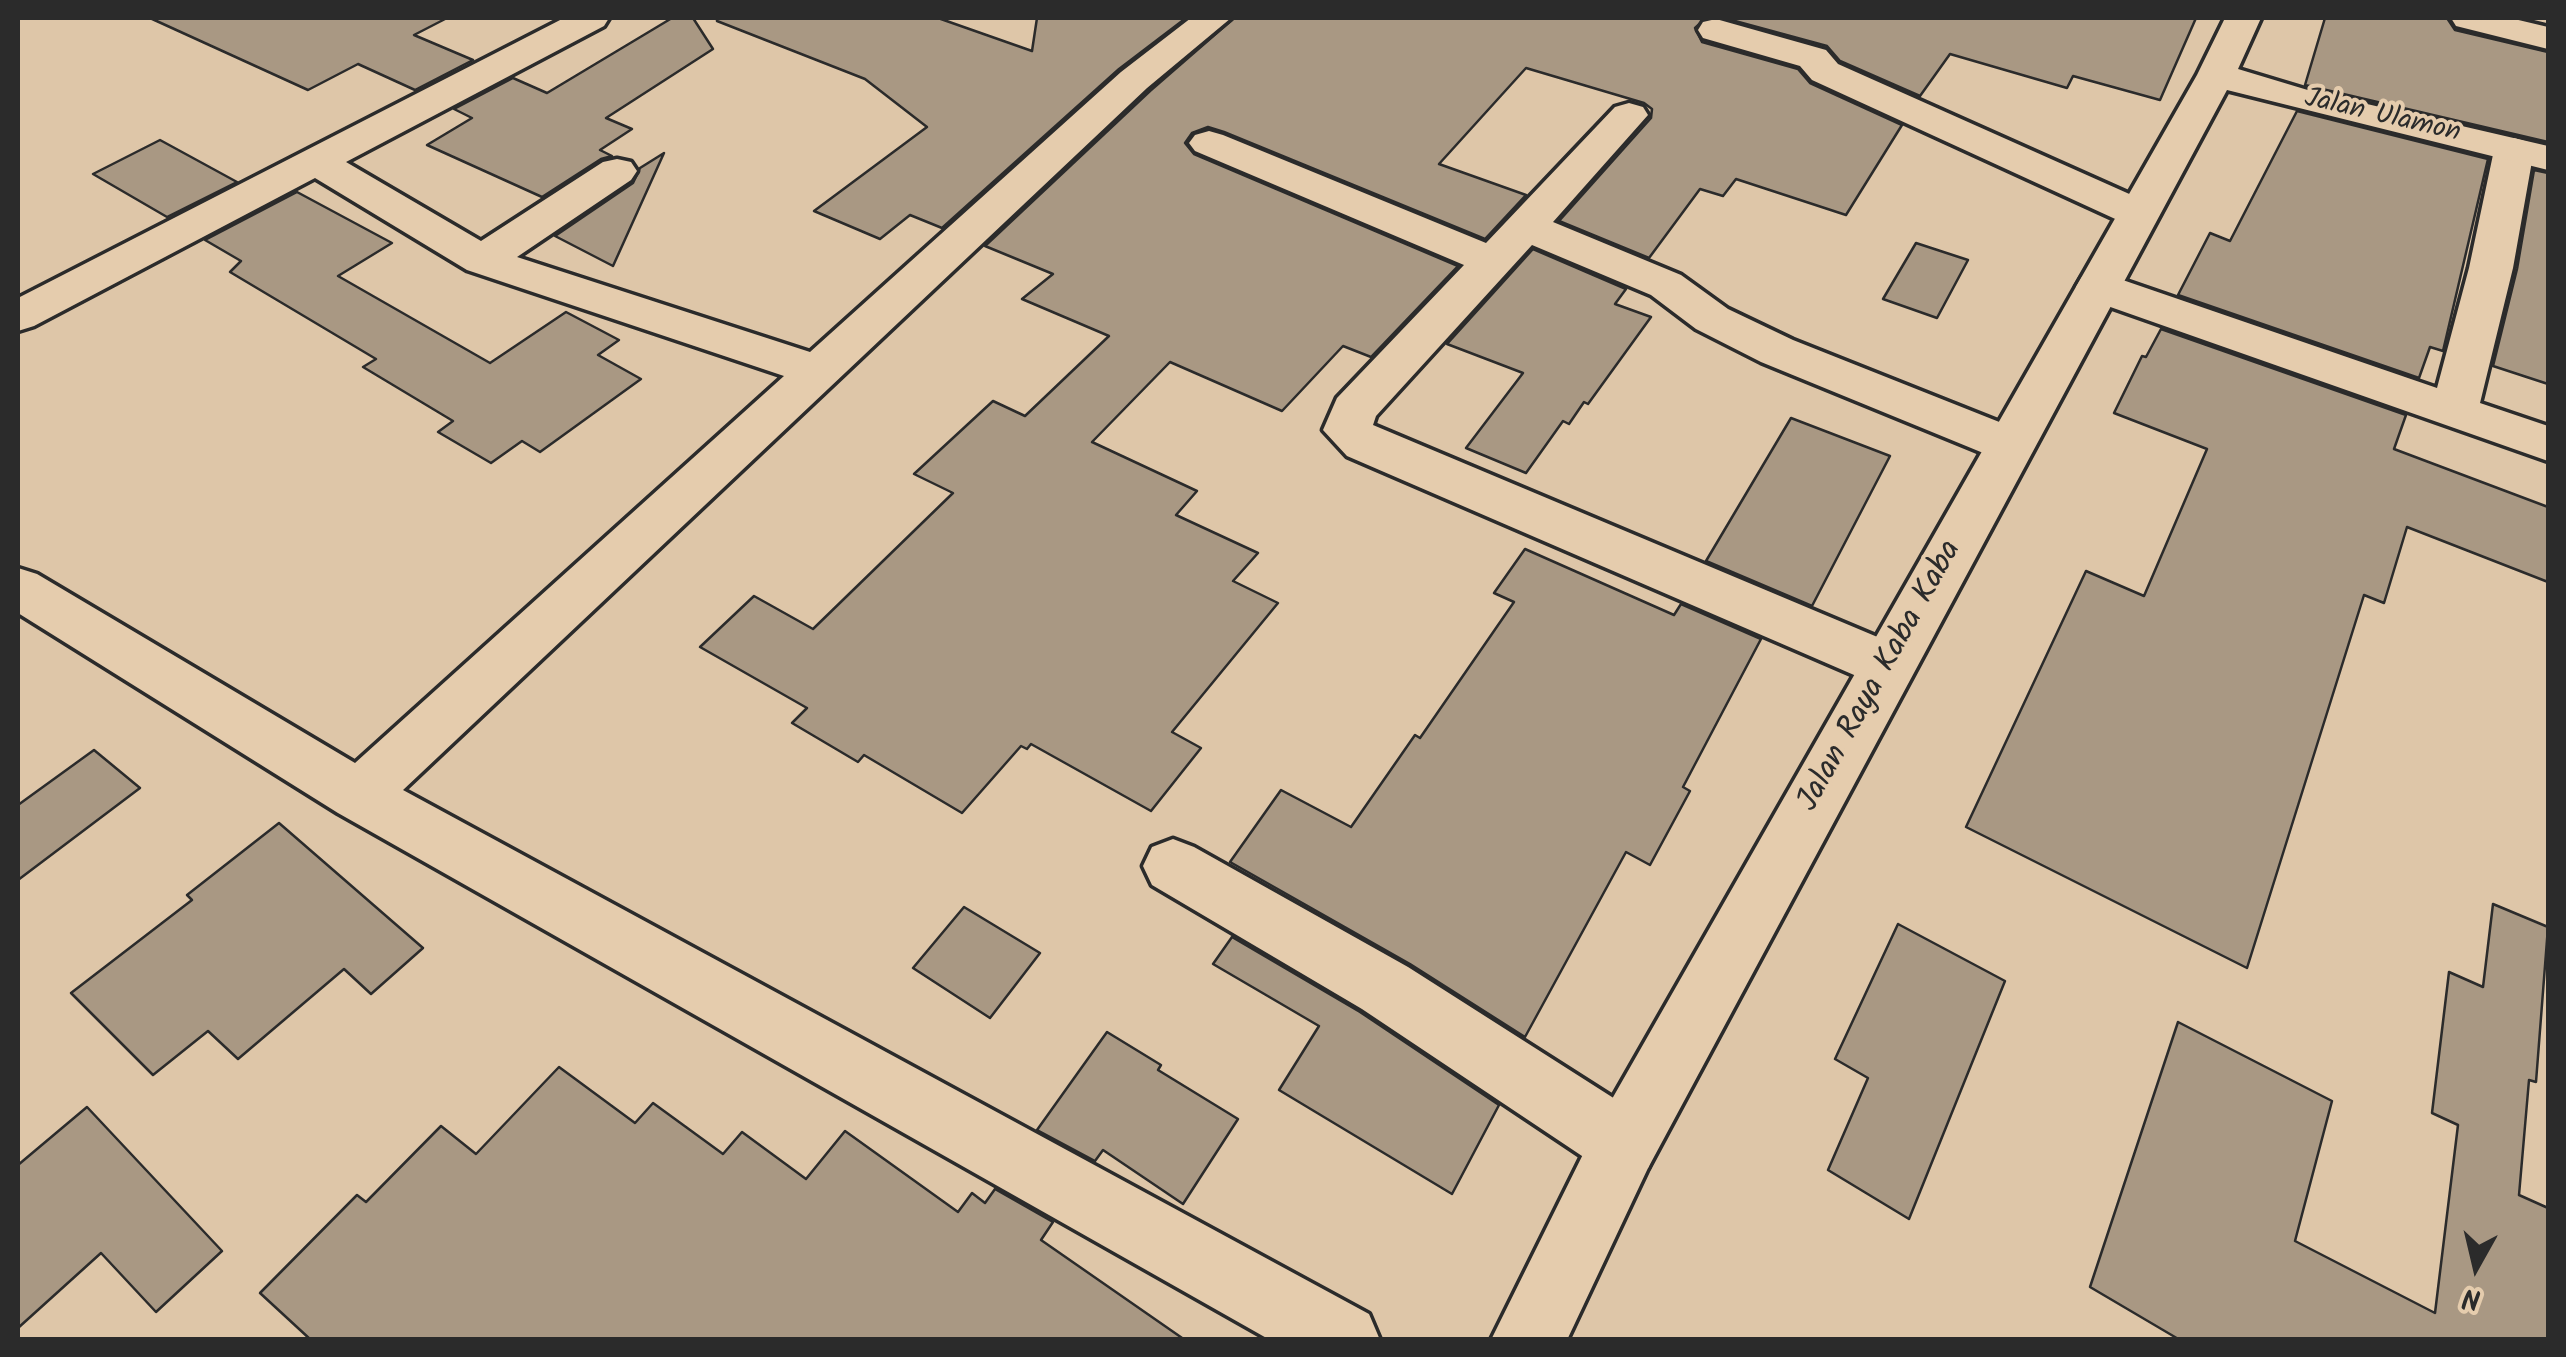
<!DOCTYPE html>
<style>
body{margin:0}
#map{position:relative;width:2566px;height:1357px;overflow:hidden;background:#dec6a8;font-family:Kalam,sans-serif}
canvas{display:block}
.frame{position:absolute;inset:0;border:20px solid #2b2b2b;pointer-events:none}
.north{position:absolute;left:2426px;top:1217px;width:100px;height:100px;-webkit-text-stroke:8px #e5ccad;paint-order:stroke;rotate:188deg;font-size:28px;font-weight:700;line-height:40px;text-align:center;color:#2b2b2b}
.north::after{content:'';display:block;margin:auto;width:35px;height:45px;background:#2b2b2b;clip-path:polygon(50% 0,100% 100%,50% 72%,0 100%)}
</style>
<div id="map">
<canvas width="2566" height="1357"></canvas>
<div class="frame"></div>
<div class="north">N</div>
</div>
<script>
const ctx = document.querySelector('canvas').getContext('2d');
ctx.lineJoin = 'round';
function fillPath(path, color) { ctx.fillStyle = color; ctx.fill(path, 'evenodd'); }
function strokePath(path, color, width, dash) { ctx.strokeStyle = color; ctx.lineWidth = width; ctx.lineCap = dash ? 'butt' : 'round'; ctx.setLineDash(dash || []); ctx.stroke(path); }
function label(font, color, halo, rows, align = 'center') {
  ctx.font = font + ' Kalam,sans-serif'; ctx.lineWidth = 8; ctx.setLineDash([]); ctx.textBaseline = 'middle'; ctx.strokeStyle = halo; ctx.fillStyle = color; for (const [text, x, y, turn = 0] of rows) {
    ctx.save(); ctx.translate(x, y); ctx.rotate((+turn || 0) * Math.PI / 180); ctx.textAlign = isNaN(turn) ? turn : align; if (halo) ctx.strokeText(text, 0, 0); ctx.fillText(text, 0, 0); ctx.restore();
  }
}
const building = new Path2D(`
 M 150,18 L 447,18 L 414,35 L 473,60 L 415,90 L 358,64 L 308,90 Z
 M 672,18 L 693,18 L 713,49 L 606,118 L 632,129 L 600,150 L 612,156 L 601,159 L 542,197 L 427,145 L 472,118 L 454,109 L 513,78 L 547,93 Z
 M 717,18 L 938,18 L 1032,51 L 1037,18 L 1186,18 L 1119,69 L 942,228 L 910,215 L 880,239 L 814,211 L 927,127 L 865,79 L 717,21 Z
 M 1234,18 L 1706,18 L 1695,28 L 1702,42 L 1798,69 L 1810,83 L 1902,125 L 1846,215 L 1736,179 L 1723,196 L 1700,189 L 1649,258 L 1559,221 L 1651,118 L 1652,109 L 1644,103 L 1526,68 L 1439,164 L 1526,195 L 1485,239 L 1224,132 L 1208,127 L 1192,133 L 1185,143 L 1194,154 L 1458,266 L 1371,357 L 1343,346 L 1282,411 L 1170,362 L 1092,442 L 1197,491 L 1176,515 L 1258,553 L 1233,581 L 1278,603 L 1172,732 L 1201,748 L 1151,811 L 1031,744 L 1027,749 L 1021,746 L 962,813 L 864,755 L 858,762 L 792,723 L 807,708 L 700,647 L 754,596 L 813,629 L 953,493 L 914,474 L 993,401 L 1025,416 L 1109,336 L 1022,299 L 1053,274 L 985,246 L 1150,91 Z
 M 1724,18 L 2196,18 L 2160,100 L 2073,76 L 2067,88 L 1950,54 L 1920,96 L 1840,61 L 1827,46 Z
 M 2325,18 L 2447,18 L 2455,30 L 2548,52 L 2548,142 L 2305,85 Z
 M 2297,111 L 2488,159 L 2443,351 L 2430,347 L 2419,378 L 2178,295 L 2210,233 L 2230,241 Z
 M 160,140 L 237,182 L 167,217 L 93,174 Z
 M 664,153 L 613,266 L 555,236 L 633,183 L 640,168 Z
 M 2534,170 L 2548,173 L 2548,384 L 2493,366 L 2517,269 Z
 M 297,192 L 392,243 L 338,276 L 490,363 L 566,312 L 619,340 L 598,355 L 641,379 L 540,452 L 522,441 L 491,463 L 438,432 L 453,421 L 363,367 L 376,359 L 230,272 L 241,261 L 205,240 Z
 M 1916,243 L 1968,260 L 1937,318 L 1883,299 Z
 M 1533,249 L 1626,289 L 1615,304 L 1651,317 L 1588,404 L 1584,402 L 1569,424 L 1563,421 L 1526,473 L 1466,448 L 1523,373 L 1447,344 Z
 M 2161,329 L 2406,415 L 2394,449 L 2548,507 L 2548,582 L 2407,527 L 2384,603 L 2364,595 L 2247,968 L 1966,827 L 2086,571 L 2144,596 L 2207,449 L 2114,413 L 2142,356 L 2146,357 Z
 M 1791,418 L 1890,456 L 1812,606 L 1706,561 Z
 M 1525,549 L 1674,615 L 1681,604 L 1761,639 L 1683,787 L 1690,791 L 1650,865 L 1626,852 L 1525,1037 L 1410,964 L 1230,862 L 1281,790 L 1351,827 L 1415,735 L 1420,738 L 1514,602 L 1494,593 Z
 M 94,750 L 140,788 L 18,880 L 18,805 Z
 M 279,823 L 423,948 L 371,994 L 344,969 L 238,1059 L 208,1031 L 153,1075 L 71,993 L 192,900 L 187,895 Z
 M 2493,904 L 2548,927 L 2536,1082 L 2529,1080 L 2519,1195 L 2548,1208 L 2548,1340 L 2180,1340 L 2090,1287 L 2178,1022 L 2332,1101 L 2295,1241 L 2435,1313 L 2458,1125 L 2432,1113 L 2449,972 L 2483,987 Z
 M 964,907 L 1040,953 L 990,1018 L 913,968 Z
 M 1898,924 L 2005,981 L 1909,1219 L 1828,1170 L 1868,1078 L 1835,1059 Z
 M 1232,937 L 1360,1012 L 1499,1105 L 1452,1194 L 1279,1090 L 1319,1026 L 1213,964 Z
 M 1107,1032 L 1161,1065 L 1158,1070 L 1238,1119 L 1183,1204 L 1103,1150 L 1095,1161 L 1037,1130 Z
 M 559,1067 L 635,1123 L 653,1103 L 723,1154 L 742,1132 L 806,1179 L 845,1131 L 958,1212 L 972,1193 L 985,1203 L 995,1189 L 1053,1222 L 1041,1240 L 1185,1340 L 311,1340 L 260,1293 L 357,1195 L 366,1202 L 441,1126 L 476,1154 Z
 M 87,1107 L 222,1251 L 156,1312 L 101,1253 L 18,1328 L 18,1165 Z`);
fillPath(building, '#a99883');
strokePath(building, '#2b2b2b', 2.5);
const street = new Path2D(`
 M 564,18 L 609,18 L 604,26 L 346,162 L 481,241 L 603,162 L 617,159 L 631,162 L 637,171 L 631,180 L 517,257 L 810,352 L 1121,72 L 1191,18 L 1231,18 L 1147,88 L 403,790 L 1369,1314 L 1380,1340 L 1270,1340 L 338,813 L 18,613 L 18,568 L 37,574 L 355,763 L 784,376 L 467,270 L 315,178 L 34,326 L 18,331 L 18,298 Z
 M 2451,18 L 2510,18 L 2548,27 L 2548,49 L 2456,26 Z
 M 1716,19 L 1826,50 L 1838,64 L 2154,205 L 2160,214 L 2154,223 L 2139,227 L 2124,223 L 1812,80 L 1800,66 L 1703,38 L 1698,30 L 1703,22 Z
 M 1629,103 L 1643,107 L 1648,115 L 1553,222 L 1681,275 L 1728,309 L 1793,340 L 2027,433 L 2034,445 L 2027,457 L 2010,462 L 1993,457 L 1761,362 L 1696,329 L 1651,295 L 1532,245 L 1376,416 L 1373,425 L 1906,649 L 1914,665 L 1906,681 L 1887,687 L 1868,681 L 1347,456 L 1323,430 L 1337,398 L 1464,265 L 1195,151 L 1189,143 L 1195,135 L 1209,131 L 1223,135 L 1486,243 L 1615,107 Z
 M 2514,138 L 2528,142 L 2534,150 L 2513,268 L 2480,403 L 2548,426 L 2548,461 L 2082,297 L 2076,287 L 2082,277 L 2098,273 L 2114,277 L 2437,388 L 2469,268 L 2494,150 L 2500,142 Z
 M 1173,839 L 1194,847 L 1408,967 L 1648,1120 L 1658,1144 L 1648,1168 L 1624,1178 L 1600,1168 L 1362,1009 L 1152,885 L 1143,866 L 1152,847 Z`);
const secondary = new Path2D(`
 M 2225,18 L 2261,18 L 2238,69 L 2311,91 L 2548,146 L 2548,170 L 2227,90 L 1648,1168 L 1567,1340 L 1491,1340 L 1600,1120 L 2197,75 Z`);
strokePath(street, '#2b2b2b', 7);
strokePath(secondary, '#2b2b2b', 7);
fillPath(street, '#e5ccad');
fillPath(secondary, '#e5ccad');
label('28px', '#2b2b2b', '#e5ccad', [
 ["Jalan Ulamon",2382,118,13]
]);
label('32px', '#2b2b2b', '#e5ccad', [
 ["Jalan Raya Kaba Kaba",1882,677,-61]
]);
</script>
